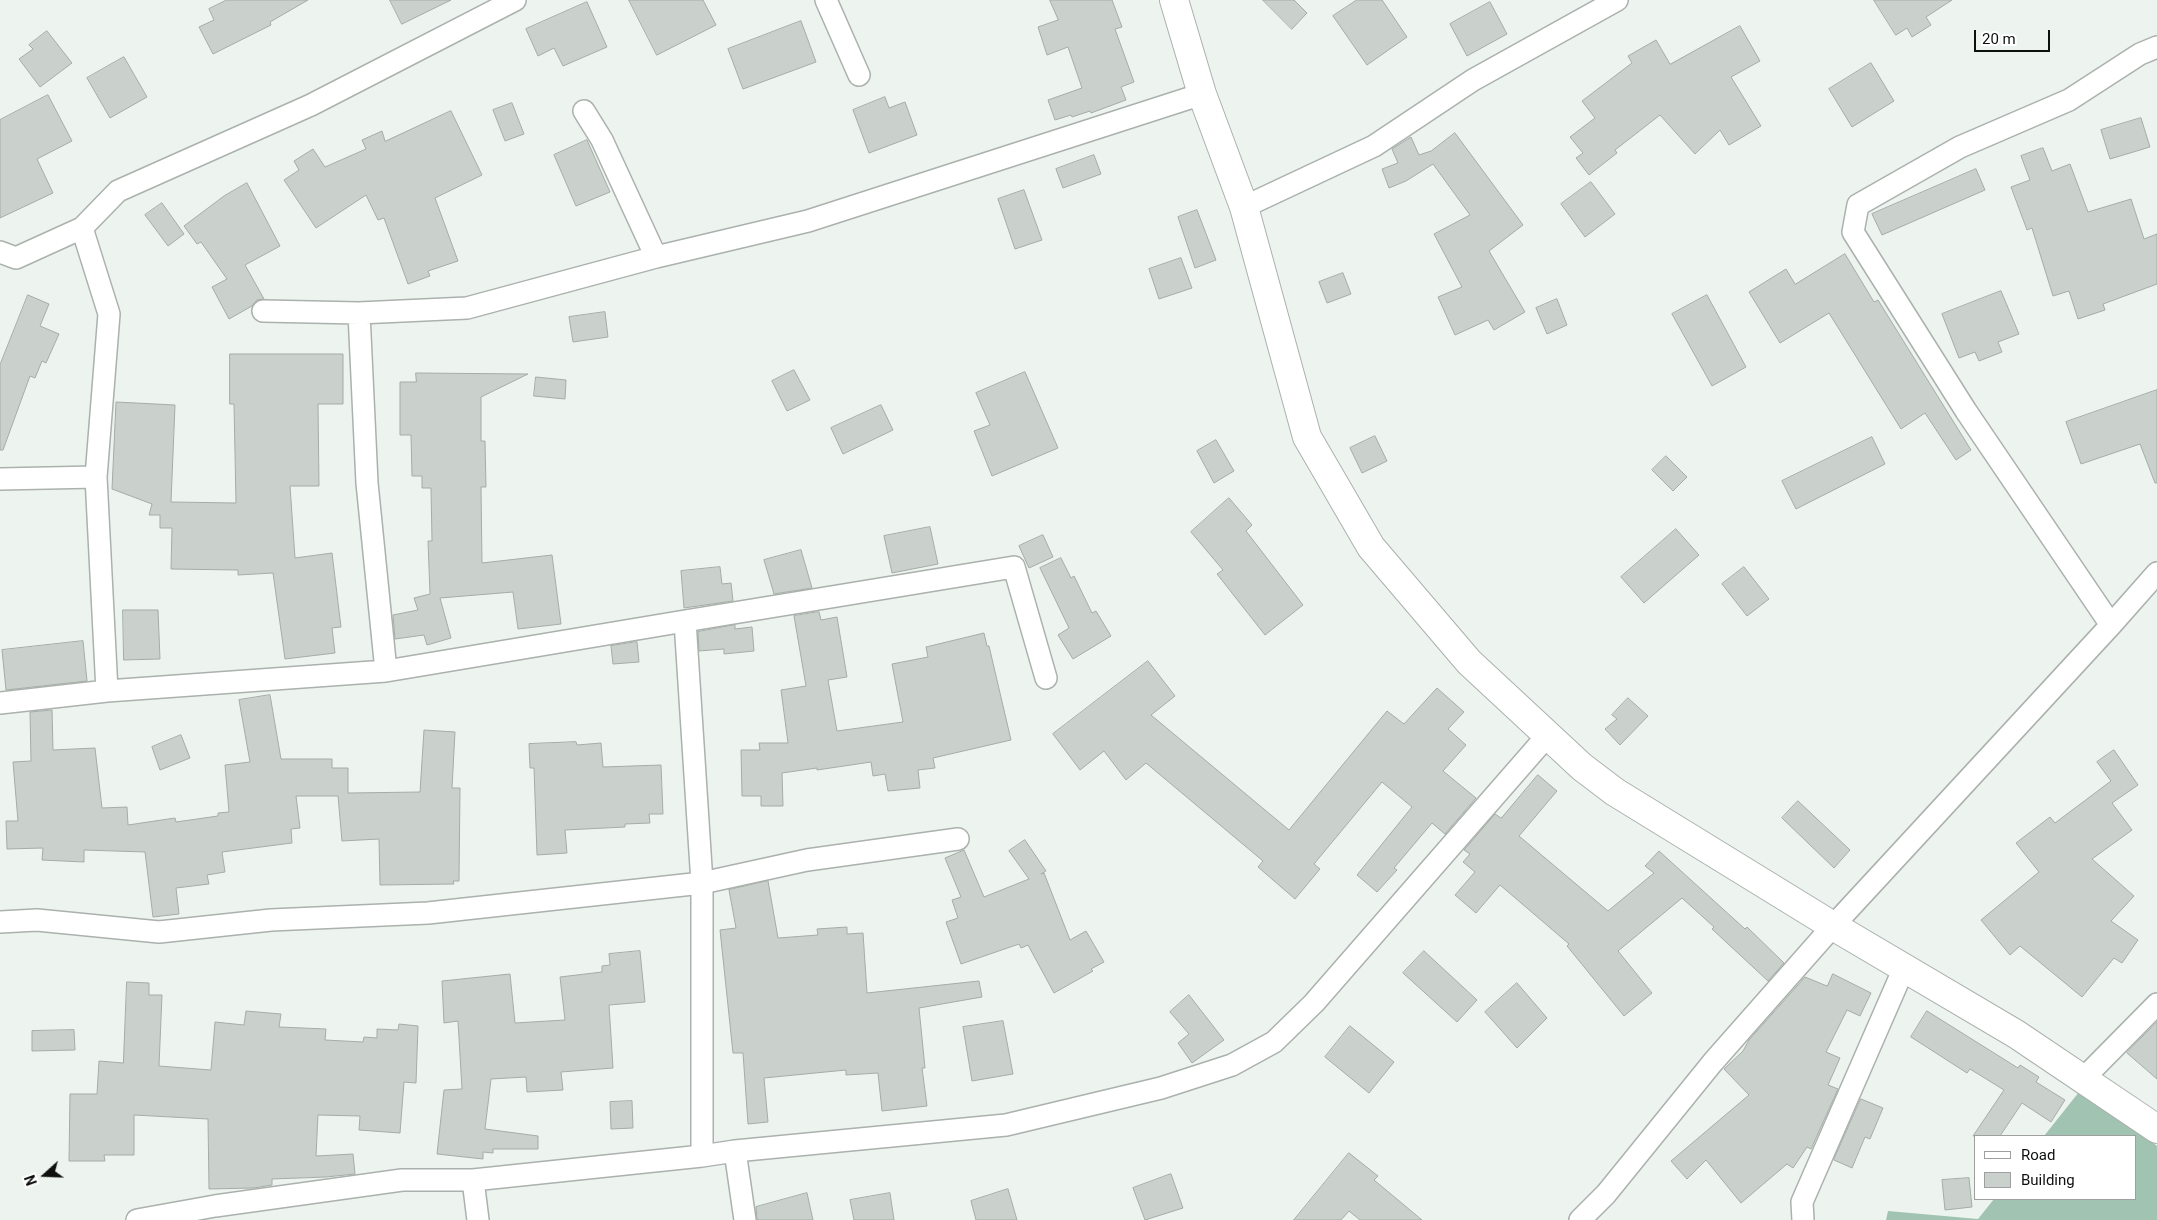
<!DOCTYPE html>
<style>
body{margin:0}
#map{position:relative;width:2157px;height:1220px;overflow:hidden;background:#edf4f0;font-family:Roboto,sans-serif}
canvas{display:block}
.legend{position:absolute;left:1974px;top:1135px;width:162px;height:65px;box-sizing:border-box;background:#fff;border:1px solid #9f9f9f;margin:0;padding:6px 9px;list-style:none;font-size:15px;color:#0e100f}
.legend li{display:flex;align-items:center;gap:10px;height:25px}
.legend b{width:25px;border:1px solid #9f9f9f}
.north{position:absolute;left:20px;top:1150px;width:50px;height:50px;-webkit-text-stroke:4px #fff;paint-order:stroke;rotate:250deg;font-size:14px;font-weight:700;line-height:20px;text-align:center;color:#0e100f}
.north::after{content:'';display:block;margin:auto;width:18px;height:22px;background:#0e100f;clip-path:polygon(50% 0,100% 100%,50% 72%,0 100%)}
.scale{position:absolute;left:1974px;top:30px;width:76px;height:22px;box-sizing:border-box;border:2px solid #0e100f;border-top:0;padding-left:6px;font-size:15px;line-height:18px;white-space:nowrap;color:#0e100f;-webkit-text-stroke:4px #fff;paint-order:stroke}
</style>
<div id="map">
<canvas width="2157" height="1220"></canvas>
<ul class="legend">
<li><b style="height:6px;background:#fff"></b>Road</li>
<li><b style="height:14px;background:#cad1cd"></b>Building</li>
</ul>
<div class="north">N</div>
<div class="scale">20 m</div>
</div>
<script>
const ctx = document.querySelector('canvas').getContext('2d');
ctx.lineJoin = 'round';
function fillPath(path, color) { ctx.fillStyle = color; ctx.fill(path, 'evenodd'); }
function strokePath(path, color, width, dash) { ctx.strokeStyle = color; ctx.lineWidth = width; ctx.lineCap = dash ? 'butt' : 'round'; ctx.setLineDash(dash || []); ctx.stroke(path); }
fillPath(new Path2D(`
 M 2083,1087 L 2157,1146 L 2157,1220 L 1886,1220 L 1888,1211 L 1978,1219 L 1994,1199 L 2136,1199 L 2136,1136 L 2044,1136 Z`), '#a0c4b1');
const building = new Path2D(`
 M 227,0 L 308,0 L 270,22 L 271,25 L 213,54 L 199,27 L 214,20 L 209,9 Z
 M 390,0 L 451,0 L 402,24 Z
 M 629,0 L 703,0 L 716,25 L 657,55 Z
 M 1050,0 L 1112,0 L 1122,27 L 1115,29 L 1134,82 L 1121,87 L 1126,100 L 1091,113 L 1090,111 L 1072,117 L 1071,115 L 1055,120 L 1048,100 L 1082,88 L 1068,47 L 1047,55 L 1038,27 L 1058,20 Z
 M 1263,0 L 1294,0 L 1307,13 L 1292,29 Z
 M 1357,0 L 1382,0 L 1407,37 L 1367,65 L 1333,16 Z
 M 1874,0 L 1952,0 L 1926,17 L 1931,25 L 1912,37 L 1907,28 L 1896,35 Z
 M 587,2 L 607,47 L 563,66 L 554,48 L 538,56 L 526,29 Z
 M 1490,2 L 1507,34 L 1467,56 L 1450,24 Z
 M 801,21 L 816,62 L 743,89 L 728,49 Z
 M 1740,26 L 1760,61 L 1731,77 L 1761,126 L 1729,145 L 1720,130 L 1695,154 L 1660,115 L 1615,150 L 1617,153 L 1589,175 L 1576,158 L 1583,153 L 1570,137 L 1595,118 L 1582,101 L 1632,63 L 1628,56 L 1656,40 L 1670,64 Z
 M 47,31 L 72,63 L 40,87 L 19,59 L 33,49 L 29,45 Z
 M 124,57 L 147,97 L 110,118 L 87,78 Z
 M 1871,63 L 1894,101 L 1852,127 L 1829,89 Z
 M 48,95 L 72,141 L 37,159 L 53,193 L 0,218 L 0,120 Z
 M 885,97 L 889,108 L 905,102 L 917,135 L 869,153 L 853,110 Z
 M 512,103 L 524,134 L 505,141 L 493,110 Z
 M 451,111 L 482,175 L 435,198 L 458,261 L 428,271 L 430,276 L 408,284 L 384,218 L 378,220 L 366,195 L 316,228 L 284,180 L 299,170 L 294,161 L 313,149 L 325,167 L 366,149 L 362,140 L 382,131 L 385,141 Z
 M 2141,118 L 2150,147 L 2110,159 L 2101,130 Z
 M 1455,133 L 1523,225 L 1489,251 L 1525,312 L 1494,330 L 1488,320 L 1455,335 L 1438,297 L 1462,287 L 1434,234 L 1470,215 L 1433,164 L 1406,181 L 1389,188 L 1382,169 L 1398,163 L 1392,149 L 1411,137 L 1419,155 L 1431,151 Z
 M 587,140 L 610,192 L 576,206 L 554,155 Z
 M 2043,148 L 2052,171 L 2070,164 L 2088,212 L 2131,199 L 2144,239 L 2157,234 L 2157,284 L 2103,304 L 2105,310 L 2078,319 L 2069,291 L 2053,296 L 2032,228 L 2027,230 L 2011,187 L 2030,180 L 2021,156 Z
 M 1094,155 L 1101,174 L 1063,188 L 1056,169 Z
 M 1976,169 L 1985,190 L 1882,235 L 1872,214 Z
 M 1591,182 L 1615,214 L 1585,237 L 1561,204 Z
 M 247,183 L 280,246 L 245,265 L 264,299 L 257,300 L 252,306 L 229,319 L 212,287 L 227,279 L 201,242 L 197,244 L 184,226 L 224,196 Z
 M 1024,190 L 1042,240 L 1015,249 L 998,199 Z
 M 162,203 L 184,234 L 168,246 L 145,215 Z
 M 1197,210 L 1216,260 L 1195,268 L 1178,217 Z
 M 1845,254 L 1874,302 L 1878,300 L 1971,450 L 1956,460 L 1925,413 L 1901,429 L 1829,313 L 1780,343 L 1749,292 L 1786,269 L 1795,284 Z
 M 1181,258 L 1192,288 L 1159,299 L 1149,269 Z
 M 1343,273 L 1351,294 L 1327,303 L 1319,282 Z
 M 2001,291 L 2019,334 L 1998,342 L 2002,352 L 1979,361 L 1975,352 L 1959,358 L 1942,314 Z
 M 28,295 L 49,304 L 40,326 L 59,334 L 46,363 L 42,361 L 35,378 L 30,376 L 3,450 L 0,450 L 0,365 Z
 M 1707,295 L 1746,367 L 1712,386 L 1672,314 Z
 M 1557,299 L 1567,325 L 1547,334 L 1536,308 Z
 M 605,312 L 608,337 L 573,342 L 569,317 Z
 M 230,354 L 343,354 L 343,404 L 318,404 L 319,486 L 290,486 L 295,558 L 332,553 L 341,627 L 332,628 L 335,653 L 285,659 L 273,573 L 238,575 L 238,570 L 171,569 L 172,528 L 160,528 L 160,515 L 149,515 L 152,504 L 112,489 L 116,402 L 175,405 L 171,502 L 236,503 L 234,404 L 230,404 Z
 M 794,370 L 810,400 L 787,411 L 772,381 Z
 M 1025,372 L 1058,448 L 992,476 L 974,431 L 990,425 L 976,393 Z
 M 416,373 L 528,374 L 481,397 L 481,441 L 485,441 L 486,487 L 481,487 L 482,563 L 552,555 L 561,624 L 518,629 L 513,592 L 440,598 L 451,638 L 427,645 L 424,635 L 395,639 L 393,615 L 418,610 L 414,598 L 430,594 L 428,541 L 432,541 L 431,488 L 422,488 L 422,476 L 412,476 L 411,435 L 400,435 L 400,382 L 416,382 Z
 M 536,377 L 566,380 L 565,399 L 534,396 Z
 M 2157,390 L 2157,483 L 2155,483 L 2140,444 L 2081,464 L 2066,422 Z
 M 881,405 L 893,430 L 843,454 L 831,428 Z
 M 1375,436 L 1387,461 L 1362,473 L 1350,448 Z
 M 1872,437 L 1885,464 L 1796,509 L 1782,481 Z
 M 1216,440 L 1234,471 L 1214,483 L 1197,451 Z
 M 1666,456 L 1687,477 L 1673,491 L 1652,470 Z
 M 1229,498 L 1252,525 L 1246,531 L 1303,605 L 1265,635 L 1217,574 L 1223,570 L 1191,532 Z
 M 930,527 L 938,564 L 892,573 L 884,536 Z
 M 1676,529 L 1699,555 L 1644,603 L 1621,577 Z
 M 1043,535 L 1053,557 L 1029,568 L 1019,546 Z
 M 801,550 L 812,588 L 774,594 L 764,560 Z
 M 1061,558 L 1071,578 L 1074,576 L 1092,613 L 1096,611 L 1111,636 L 1073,659 L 1058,635 L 1069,628 L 1040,568 Z
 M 720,567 L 722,584 L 731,583 L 733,601 L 684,608 L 681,571 Z
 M 1744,567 L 1769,599 L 1747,616 L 1722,584 Z
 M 123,610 L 158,610 L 160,659 L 124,660 Z
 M 819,612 L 821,620 L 837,617 L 847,677 L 828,680 L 837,731 L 903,722 L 892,664 L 928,657 L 926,647 L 984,633 L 987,646 L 989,646 L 1011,740 L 933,758 L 935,768 L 918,770 L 920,788 L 888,791 L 885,774 L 873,776 L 871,762 L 817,770 L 817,768 L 782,773 L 783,806 L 761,806 L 761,796 L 742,796 L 741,750 L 760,750 L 759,743 L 788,743 L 781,690 L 806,686 L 794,616 Z
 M 735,625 L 735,629 L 752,627 L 754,651 L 724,654 L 724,649 L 699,651 L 698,632 Z
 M 83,641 L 87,681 L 6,690 L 2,650 Z
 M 637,642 L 639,662 L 613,664 L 611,646 Z
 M 1148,661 L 1175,696 L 1151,715 L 1289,830 L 1387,711 L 1404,724 L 1437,688 L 1464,712 L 1448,729 L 1466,745 L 1443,771 L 1476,798 L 1445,834 L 1432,823 L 1394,868 L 1397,870 L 1377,892 L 1357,875 L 1412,807 L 1382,782 L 1314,864 L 1320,869 L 1295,899 L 1258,867 L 1263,861 L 1146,763 L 1126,780 L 1104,751 L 1080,770 L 1053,734 Z
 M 270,695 L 281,759 L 332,759 L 332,768 L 348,768 L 348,793 L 420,792 L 424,730 L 455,732 L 452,788 L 460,788 L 459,881 L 453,881 L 454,884 L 380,885 L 379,839 L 342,841 L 338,796 L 296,796 L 300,828 L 291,829 L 292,843 L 222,852 L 225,872 L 207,875 L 209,884 L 176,888 L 179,914 L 153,917 L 145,852 L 84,850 L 84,862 L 42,860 L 43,848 L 7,849 L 6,821 L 18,821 L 13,762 L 31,761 L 30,712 L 52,710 L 53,750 L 95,748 L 102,808 L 127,807 L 128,825 L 175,818 L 176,822 L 218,816 L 218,813 L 229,812 L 225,765 L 250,762 L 239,700 Z
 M 1628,698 L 1648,716 L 1620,745 L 1605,729 L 1617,719 L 1612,715 Z
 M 181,735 L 190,758 L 160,770 L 152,747 Z
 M 576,742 L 577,745 L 601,743 L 603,767 L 661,765 L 663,814 L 649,814 L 650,823 L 625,824 L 625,827 L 565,830 L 567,853 L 537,855 L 534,768 L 530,768 L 529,744 Z
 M 2114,750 L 2138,785 L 2112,803 L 2132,830 L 2092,859 L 2134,896 L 2111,921 L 2138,940 L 2122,963 L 2114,958 L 2082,997 L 2020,946 L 2010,955 L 1981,920 L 2039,872 L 2016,843 L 2050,817 L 2055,823 L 2111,781 L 2097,762 Z
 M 1538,775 L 1557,791 L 1519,836 L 1608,911 L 1654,873 L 1645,866 L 1659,851 L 1745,929 L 1747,927 L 1784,963 L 1768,981 L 1712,929 L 1714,927 L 1682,898 L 1618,951 L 1652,993 L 1624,1016 L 1567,946 L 1569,944 L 1500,885 L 1476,913 L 1455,895 L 1475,872 L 1463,862 L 1470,854 L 1464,850 L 1495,814 L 1501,818 Z
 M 1798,801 L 1850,850 L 1834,868 L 1782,818 Z
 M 1025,840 L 1046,871 L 1041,874 L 1044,873 L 1070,940 L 1086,931 L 1104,962 L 1091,969 L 1093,971 L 1054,993 L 1028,945 L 1021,948 L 1019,944 L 961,964 L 946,922 L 958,918 L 952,900 L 961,897 L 945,858 L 964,850 L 984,897 L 1029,879 L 1009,851 Z
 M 768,881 L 778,938 L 818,935 L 817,929 L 847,927 L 847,934 L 863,933 L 867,993 L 979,981 L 982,997 L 919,1008 L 925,1068 L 922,1068 L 927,1106 L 882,1111 L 878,1073 L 846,1075 L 846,1070 L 764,1078 L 768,1122 L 748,1124 L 743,1053 L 733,1053 L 720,930 L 736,928 L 729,890 Z
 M 640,951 L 645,1002 L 609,1005 L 613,1068 L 561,1072 L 563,1090 L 527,1092 L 526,1077 L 491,1079 L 485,1129 L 538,1136 L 538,1149 L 493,1149 L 493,1153 L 483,1152 L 483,1159 L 437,1154 L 444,1090 L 462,1089 L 458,1021 L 444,1023 L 442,981 L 510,974 L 515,1023 L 565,1020 L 560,977 L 602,972 L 602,966 L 610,965 L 609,954 Z
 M 1424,951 L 1477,1000 L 1457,1022 L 1403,973 Z
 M 1833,974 L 1871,993 L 1860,1016 L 1847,1010 L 1826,1052 L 1840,1058 L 1828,1085 L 1838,1089 L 1811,1149 L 1807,1147 L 1793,1168 L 1787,1164 L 1741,1203 L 1706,1160 L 1687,1179 L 1671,1161 L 1749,1095 L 1724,1069 L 1743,1051 L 1749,1040 L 1805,977 L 1827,986 Z
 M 127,982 L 149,983 L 149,995 L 162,995 L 159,1066 L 211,1070 L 215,1022 L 244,1025 L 246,1011 L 281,1014 L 279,1027 L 326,1029 L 325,1040 L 363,1042 L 364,1037 L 377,1038 L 377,1029 L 398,1030 L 399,1024 L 418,1026 L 416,1083 L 404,1082 L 400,1133 L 359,1130 L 360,1116 L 318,1115 L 316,1156 L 353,1154 L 355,1174 L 326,1177 L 272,1179 L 272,1185 L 254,1188 L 209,1189 L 208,1119 L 134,1115 L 134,1155 L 104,1155 L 105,1161 L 69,1161 L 70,1094 L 97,1094 L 99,1061 L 123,1063 Z
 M 1517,983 L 1547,1018 L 1517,1048 L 1485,1012 Z
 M 1189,995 L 1224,1040 L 1192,1063 L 1178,1043 L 1189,1034 L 1170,1012 Z
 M 1927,1011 L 2018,1068 L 2020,1065 L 2039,1077 L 2036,1082 L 2065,1100 L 2051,1122 L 2022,1103 L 2000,1136 L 1973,1136 L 2004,1090 L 1970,1069 L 1967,1073 L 1911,1037 Z
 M 1003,1021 L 1013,1074 L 972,1081 L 963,1027 Z
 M 2157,1022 L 2157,1079 L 2127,1053 Z
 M 1350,1026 L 1394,1062 L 1369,1093 L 1325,1057 Z
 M 74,1030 L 75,1050 L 32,1051 L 32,1031 Z
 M 1861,1099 L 1883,1108 L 1870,1139 L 1865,1137 L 1852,1168 L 1834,1160 Z
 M 632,1101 L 633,1128 L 611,1129 L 610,1102 Z
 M 1349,1153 L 1378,1176 L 1374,1180 L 1422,1220 L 1360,1220 L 1349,1211 L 1341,1220 L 1294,1220 Z
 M 1171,1174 L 1183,1208 L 1145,1220 L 1133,1188 Z
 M 1969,1178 L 1972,1207 L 1945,1210 L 1942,1180 Z
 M 1008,1189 L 1017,1220 L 976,1220 L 971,1201 Z
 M 807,1193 L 813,1220 L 757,1220 L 756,1207 Z
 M 890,1193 L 894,1220 L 854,1220 L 850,1200 Z`);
fillPath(building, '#cad1cd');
strokePath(building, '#a5aca8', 1);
const street = new Path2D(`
 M 826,0 L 859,75
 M 584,111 L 602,140 L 656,257
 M 1244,207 L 1374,146 L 1473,80 L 1617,0
 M 82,228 L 109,314 L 96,477 L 107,691
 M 0,252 L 16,258 L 82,228 L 118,191 L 311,105 L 515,0
 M 263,311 L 359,313 L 467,308 L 656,257 L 808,221 L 1202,94
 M 0,479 L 96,477
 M 2111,625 L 1966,411 L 1853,232 L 1858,205 L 1960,147 L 2069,100 L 2140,54 L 2157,47
 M 386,671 L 685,621
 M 0,703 L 107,691 L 386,671 L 367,483 L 359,313
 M 0,922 L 37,920 L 159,932 L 271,920 L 428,913 L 702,883 L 807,860 L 958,839
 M 2083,1079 L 2157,1004
 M 735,1151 L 745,1220
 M 702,1156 L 702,883 L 685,621 L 1014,567 L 1046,678
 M 473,1180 L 478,1220
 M 137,1220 L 215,1206 L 402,1180 L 473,1180 L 702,1156 L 735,1151 L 1006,1125 L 1161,1088 L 1232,1065 L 1274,1042 L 1314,1003 L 1547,736
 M 1580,1220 L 1606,1194 L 1713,1062 L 1833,926 L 2111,625 L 2157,573
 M 1803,1220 L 1802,1202 L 1904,968`);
const secondary = new Path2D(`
 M 1174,0 L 1202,94 L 1244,207 L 1307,437 L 1371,547 L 1469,662 L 1582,767 L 1615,792 L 1833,926 L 2016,1034 L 2157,1129`);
strokePath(street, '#abb1ad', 24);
strokePath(secondary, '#abb1ad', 30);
strokePath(street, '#fff', 21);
strokePath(secondary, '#fff', 28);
</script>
